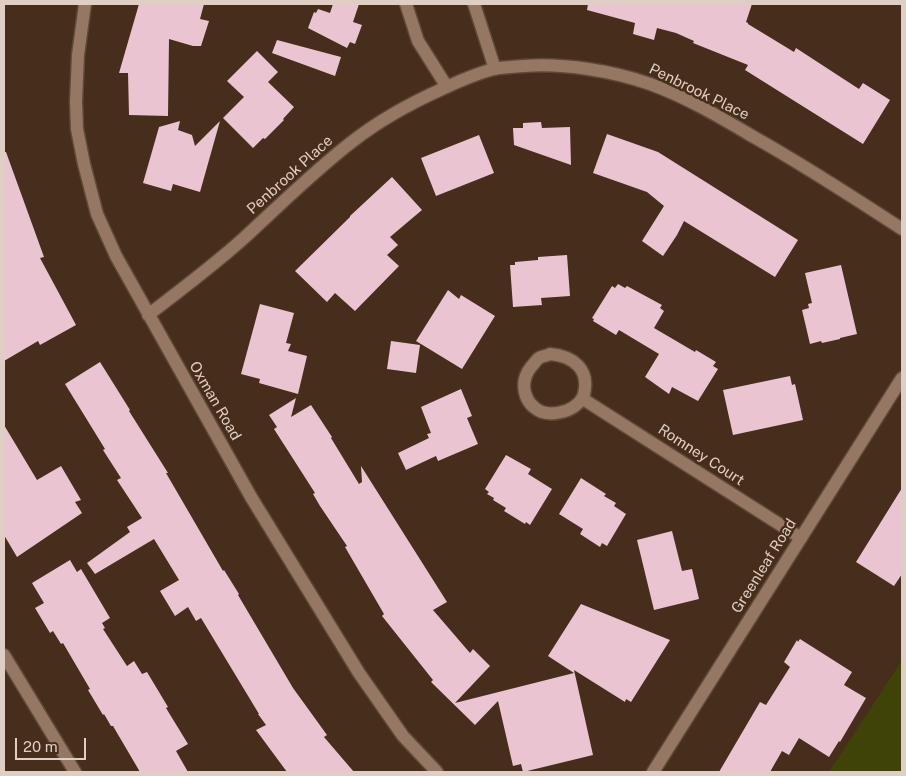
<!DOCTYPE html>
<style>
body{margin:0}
#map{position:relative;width:906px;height:776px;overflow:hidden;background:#472d1b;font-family:"Public Sans",sans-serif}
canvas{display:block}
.frame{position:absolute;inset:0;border:5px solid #dfcec3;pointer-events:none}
.scale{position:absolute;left:15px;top:738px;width:71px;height:22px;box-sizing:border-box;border:2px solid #dfcec3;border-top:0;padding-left:6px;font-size:15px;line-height:18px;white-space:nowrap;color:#dfcec3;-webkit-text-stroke:4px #472d1b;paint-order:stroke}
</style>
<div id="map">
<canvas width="906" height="776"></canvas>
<div class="frame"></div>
<div class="scale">20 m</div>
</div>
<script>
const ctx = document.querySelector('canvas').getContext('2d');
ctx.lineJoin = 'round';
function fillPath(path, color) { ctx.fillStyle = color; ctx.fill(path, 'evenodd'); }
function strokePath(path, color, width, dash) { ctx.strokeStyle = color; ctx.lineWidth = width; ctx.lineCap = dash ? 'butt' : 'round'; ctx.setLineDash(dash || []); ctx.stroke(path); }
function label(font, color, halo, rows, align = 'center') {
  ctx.font = font + ' "Public Sans",sans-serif'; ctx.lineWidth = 5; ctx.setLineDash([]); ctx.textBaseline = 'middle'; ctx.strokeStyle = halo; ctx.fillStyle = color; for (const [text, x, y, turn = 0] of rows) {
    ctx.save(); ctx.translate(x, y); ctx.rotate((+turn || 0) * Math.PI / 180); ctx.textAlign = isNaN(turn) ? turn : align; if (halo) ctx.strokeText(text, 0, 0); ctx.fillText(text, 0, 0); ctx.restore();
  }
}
fillPath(new Path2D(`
 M 902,660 L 902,772 L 829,772 Z`), '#3f4307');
fillPath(new Path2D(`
 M 139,4 L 204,4 L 200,19 L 209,21 L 201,46 L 193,46 L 169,39 L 168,116 L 129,115 L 128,73 L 119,73 Z
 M 333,4 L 359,4 L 353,22 L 362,25 L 355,44 L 350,42 L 347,48 L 308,28 L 314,12 L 316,13 L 318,9 L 330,13 Z
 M 588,4 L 752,4 L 746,22 L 748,23 L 748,24 L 794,52 L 796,48 L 859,89 L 863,83 L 890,100 L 863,144 L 745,70 L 748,65 L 693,43 L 694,41 L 676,33 L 657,28 L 654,40 L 633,34 L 635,23 L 587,10 Z
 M 277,40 L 341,57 L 335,76 L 272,53 Z
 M 257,51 L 278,72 L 268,82 L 294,107 L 283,119 L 284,120 L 265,139 L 263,138 L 253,148 L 223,118 L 244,97 L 227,81 Z
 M 180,121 L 178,130 L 192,135 L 195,146 L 220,121 L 200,192 L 173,184 L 171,191 L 143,183 L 159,127 Z
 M 541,122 L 542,128 L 570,127 L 571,165 L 514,145 L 513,128 L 523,128 L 523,123 Z
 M 607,134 L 658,152 L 798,240 L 775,277 L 684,221 L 677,235 L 663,256 L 642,241 L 664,206 L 647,192 L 593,173 Z
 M 479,135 L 494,173 L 436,196 L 421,158 Z
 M 4,152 L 6,152 L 44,257 L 40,258 L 76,325 L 40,345 L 38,341 L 4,361 Z
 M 392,177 L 422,210 L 390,237 L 398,245 L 387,255 L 399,266 L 355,311 L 335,293 L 327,302 L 295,271 L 350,217 L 350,216 Z
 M 567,255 L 570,296 L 541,298 L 542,305 L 513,307 L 510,265 L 515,265 L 515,262 L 538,260 L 538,257 Z
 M 841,265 L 857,334 L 840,338 L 840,339 L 822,343 L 821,341 L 810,344 L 802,310 L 809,308 L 808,304 L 812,303 L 805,273 Z
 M 618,284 L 625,288 L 627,286 L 662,305 L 660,308 L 664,311 L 654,328 L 695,352 L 696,350 L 716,362 L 713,366 L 718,369 L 698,401 L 672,387 L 669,394 L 645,377 L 659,354 L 619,330 L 616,335 L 593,321 L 594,319 L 592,318 L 612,286 L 615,288 Z
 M 448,290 L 459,299 L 461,295 L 495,316 L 462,369 L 416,341 Z
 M 260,304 L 294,313 L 286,343 L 291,344 L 288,351 L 307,356 L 298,394 L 259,383 L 260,379 L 241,374 Z
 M 391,341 L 420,345 L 416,373 L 387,369 Z
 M 100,362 L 130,410 L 129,411 L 168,473 L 166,473 L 223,571 L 224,570 L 239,594 L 238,595 L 293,688 L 327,735 L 324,737 L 354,772 L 287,772 L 256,730 L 266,725 L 258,714 L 259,714 L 201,618 L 196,621 L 188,607 L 175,616 L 160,591 L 179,580 L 154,539 L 95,574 L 87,563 L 130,532 L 127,527 L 142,518 L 117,480 L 121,478 L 103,450 L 105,449 L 65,384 Z
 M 790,376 L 792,385 L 795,384 L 803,420 L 733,435 L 723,390 Z
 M 461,389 L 472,416 L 467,418 L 478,444 L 438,461 L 436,456 L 406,470 L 398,453 L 429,438 L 427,434 L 431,433 L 421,407 Z
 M 296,398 L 291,417 L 311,405 L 332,437 L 331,438 L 359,484 L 362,482 L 361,466 L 447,602 L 433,610 L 470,653 L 473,649 L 490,666 L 455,703 L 574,673 L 548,656 L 581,604 L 670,640 L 631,702 L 626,699 L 625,702 L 574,670 L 593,755 L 523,772 L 521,764 L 513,766 L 498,701 L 475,725 L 431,682 L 433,680 L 382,616 L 384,614 L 345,547 L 347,546 L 320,506 L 313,494 L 315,493 L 274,429 L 277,427 L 269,415 Z
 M 4,425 L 37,480 L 61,466 L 81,500 L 75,502 L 82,513 L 17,557 L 4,535 Z
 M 506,455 L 531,469 L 528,474 L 552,489 L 530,525 L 526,522 L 525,524 L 504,511 L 506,508 L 493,500 L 494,498 L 487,494 L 489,492 L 485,489 Z
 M 581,478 L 606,494 L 604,496 L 616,503 L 614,506 L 626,514 L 607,546 L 602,543 L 600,547 L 580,534 L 583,529 L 559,514 Z
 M 902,488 L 902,574 L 894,586 L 856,562 Z
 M 672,531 L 682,571 L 692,569 L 699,599 L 654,610 L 637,540 Z
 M 70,560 L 77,572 L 81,569 L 110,618 L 102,623 L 105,628 L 103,629 L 127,666 L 134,661 L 142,674 L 147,672 L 168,707 L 166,708 L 188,744 L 176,751 L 188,772 L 140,772 L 113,726 L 111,726 L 104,714 L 103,715 L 88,690 L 90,689 L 63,643 L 61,644 L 53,631 L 50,633 L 35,608 L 44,603 L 32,583 Z
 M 800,639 L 852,672 L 844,685 L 866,698 L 840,742 L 839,741 L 829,757 L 799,738 L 789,755 L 782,751 L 770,772 L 719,772 L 760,702 L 766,705 L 790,667 L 784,662 L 797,640 L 798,642 Z`), '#ebc4d2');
const minor = new Path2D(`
 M 85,4 L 78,55 L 76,102 L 77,129 L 84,164 L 97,214 L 116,256 L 251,497 L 359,673 L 403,736 L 437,772
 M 406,4 L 418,41 L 447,87
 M 474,4 L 495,69
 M 148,315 C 181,290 214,265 244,238 C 280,205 315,170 353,141 C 380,120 409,104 440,90 C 457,82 475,74 494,69 C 503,67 514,67 524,66 C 564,63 613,71 650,84 C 686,97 720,117 752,136 C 804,165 853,197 902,229
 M 550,354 C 573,356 590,369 584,394 C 582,401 575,407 568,410 C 560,413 551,415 542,412 C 523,404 519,382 531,367 C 534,364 536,360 539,358 C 542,356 547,356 550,354 Z
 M 583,399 L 801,538
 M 4,655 L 75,772`);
const tertiary = new Path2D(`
 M 653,772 L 902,378`);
strokePath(minor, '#5e4939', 15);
strokePath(tertiary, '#5e4939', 15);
strokePath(minor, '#957763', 12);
strokePath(tertiary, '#957763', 12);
label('15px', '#dfcec3', '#472d1b', [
 ["Penbrook Place",699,92,26],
 ["Penbrook Place",290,175,-42],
 ["Oxman Road",215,401,60],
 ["Romney Court",701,455,33],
 ["Greenleaf Road",764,566,-58]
]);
</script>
